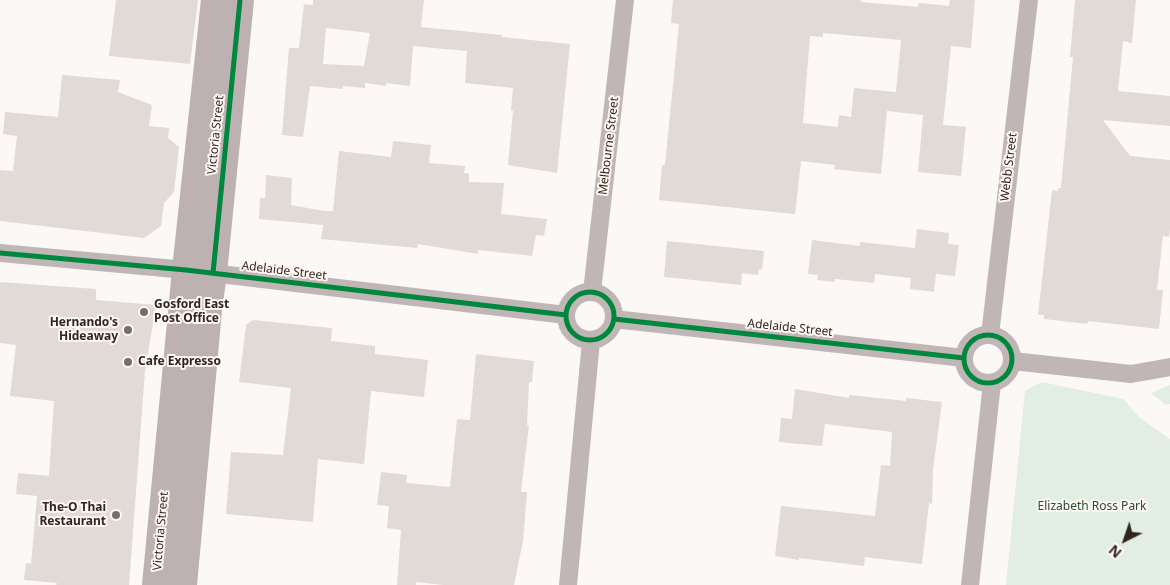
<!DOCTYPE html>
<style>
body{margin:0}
#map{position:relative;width:1170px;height:585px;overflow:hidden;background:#fbf8f6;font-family:"Noto Sans",sans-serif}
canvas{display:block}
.north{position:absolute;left:1100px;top:515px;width:50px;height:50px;-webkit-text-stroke:4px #fef7f3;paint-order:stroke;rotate:221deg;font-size:14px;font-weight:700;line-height:20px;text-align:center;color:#32251e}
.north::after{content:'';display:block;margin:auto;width:18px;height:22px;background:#32251e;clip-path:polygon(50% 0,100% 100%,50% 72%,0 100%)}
</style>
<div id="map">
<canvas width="1170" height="585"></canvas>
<div class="north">N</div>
</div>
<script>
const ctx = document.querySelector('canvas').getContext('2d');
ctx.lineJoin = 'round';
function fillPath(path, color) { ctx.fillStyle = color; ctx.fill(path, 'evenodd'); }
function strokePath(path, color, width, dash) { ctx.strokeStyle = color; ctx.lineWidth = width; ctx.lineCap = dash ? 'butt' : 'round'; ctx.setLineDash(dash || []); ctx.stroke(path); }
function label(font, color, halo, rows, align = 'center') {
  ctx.font = font + ' "Noto Sans",sans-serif'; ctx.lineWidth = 4; ctx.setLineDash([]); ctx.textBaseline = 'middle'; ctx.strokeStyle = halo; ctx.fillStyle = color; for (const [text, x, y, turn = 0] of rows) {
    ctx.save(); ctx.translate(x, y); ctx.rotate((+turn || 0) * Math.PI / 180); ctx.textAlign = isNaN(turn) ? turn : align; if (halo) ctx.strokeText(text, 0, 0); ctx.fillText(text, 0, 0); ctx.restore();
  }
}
fillPath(new Path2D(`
 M 1042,382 L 1123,399 L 1140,418 L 1170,439 L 1170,585 L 1006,585 L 1025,391 Z
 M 1170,385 L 1170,404 L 1166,405 L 1151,393 Z`), '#e1eee1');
fillPath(new Path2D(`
 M 116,0 L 198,0 L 190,64 L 109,56 Z
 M 313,0 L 424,0 L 421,27 L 502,35 L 502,37 L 570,44 L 557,173 L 508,165 L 513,111 L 511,110 L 513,88 L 465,83 L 467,51 L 413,46 L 410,86 L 386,83 L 386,86 L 365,83 L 365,88 L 343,86 L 343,89 L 310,86 L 303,137 L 282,135 L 289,48 L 299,48 L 304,4 L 313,5 ZM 326,28 L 370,33 L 364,66 L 323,64 Z
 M 673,0 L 861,0 L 861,2 L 918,7 L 919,3 L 949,6 L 950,0 L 975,0 L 971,48 L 951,46 L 943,125 L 966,127 L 961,176 L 918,172 L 923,115 L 887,111 L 881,174 L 834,169 L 835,165 L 801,161 L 795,214 L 659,200 L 662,165 L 665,165 L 679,24 L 671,23 ZM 823,33 L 901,40 L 896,92 L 854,88 L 851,117 L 839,115 L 838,127 L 803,123 L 810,36 L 823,37 Z
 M 1075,0 L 1136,0 L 1132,43 L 1123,41 L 1118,91 L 1170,96 L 1170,126 L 1103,120 L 1130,156 L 1170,160 L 1170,227 L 1169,237 L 1163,236 L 1157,290 L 1163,290 L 1159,329 L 1088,321 L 1087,324 L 1044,319 L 1044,315 L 1038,315 L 1052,190 L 1058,191 L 1058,188 L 1061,188 L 1073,57 L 1070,57 Z
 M 62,75 L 120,80 L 118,92 L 152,105 L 149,126 L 169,128 L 168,138 L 179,147 L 174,192 L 164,203 L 161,226 L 144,238 L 0,221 L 0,170 L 13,171 L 17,136 L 3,134 L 5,112 L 58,117 Z
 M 393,141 L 431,145 L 429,163 L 465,166 L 464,173 L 469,174 L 469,182 L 504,183 L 501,214 L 547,219 L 544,236 L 536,235 L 532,256 L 478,250 L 478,254 L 418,244 L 417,248 L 321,239 L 323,225 L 259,219 L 260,198 L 265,198 L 266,175 L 292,178 L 291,205 L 324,211 L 333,211 L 339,151 L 391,157 Z
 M 917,229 L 949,233 L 948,244 L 959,245 L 955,276 L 936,274 L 934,292 L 910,289 L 911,278 L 875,274 L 874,283 L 835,279 L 834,282 L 817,280 L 818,275 L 808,274 L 812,240 L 860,246 L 860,242 L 915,248 Z
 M 667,241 L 764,251 L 762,270 L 759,269 L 758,275 L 742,273 L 741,285 L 664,277 Z
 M 0,282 L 96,289 L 96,300 L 156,305 L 145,371 L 129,585 L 56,585 L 57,583 L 24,580 L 26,563 L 31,564 L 37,496 L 16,494 L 18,473 L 49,476 L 54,401 L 10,396 L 16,345 L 0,343 Z
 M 253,320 L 332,328 L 331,341 L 375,346 L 375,354 L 428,360 L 424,397 L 371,391 L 364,464 L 318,459 L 313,522 L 226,514 L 231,452 L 283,455 L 291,388 L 239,382 L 246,325 Z
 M 476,354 L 534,361 L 532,382 L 529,382 L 527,425 L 529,425 L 521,492 L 527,492 L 523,541 L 514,585 L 443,585 L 416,582 L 416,585 L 397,585 L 401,530 L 387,528 L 389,506 L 377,505 L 381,472 L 407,475 L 406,483 L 450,487 L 457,419 L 470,420 Z
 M 795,389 L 849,398 L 849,395 L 906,401 L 906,398 L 942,402 L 933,470 L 932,504 L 929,503 L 922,564 L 865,557 L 864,566 L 799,558 L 799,560 L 775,556 L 781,506 L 875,516 L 881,465 L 890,466 L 892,432 L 825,424 L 822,446 L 779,442 L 781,418 L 792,419 Z`), '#e2dad6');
strokePath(new Path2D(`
 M 0,253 L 186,270 L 566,315
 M566 316a24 24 0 1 1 48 0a24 24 0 1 1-48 0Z
 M 592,292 L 625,0
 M 614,319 L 964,358
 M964 359a24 24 0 1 1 48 0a24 24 0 1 1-48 0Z
 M 990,335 L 1029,0
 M 1013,361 L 1131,374 L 1170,367
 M 568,585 L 591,341
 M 970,585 L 992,383`), '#c1b6b6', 18);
strokePath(new Path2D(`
 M 156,585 L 186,270 L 215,0
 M 183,585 L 208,310 L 213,273 L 240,0`), '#beb1b2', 28);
strokePath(new Path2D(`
 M 0,253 L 186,270 L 566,315
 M 213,273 L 240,0
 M566 316a24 24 0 1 1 48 0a24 24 0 1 1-48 0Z
 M 614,319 L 964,358
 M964 359a24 24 0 1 1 48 0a24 24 0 1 1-48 0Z`), '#00873e', 5);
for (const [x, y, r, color] of [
 [144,312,5,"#786f6a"],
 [128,330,5,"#786f6a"],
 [128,362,5,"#786f6a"],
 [116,515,5,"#786f6a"]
]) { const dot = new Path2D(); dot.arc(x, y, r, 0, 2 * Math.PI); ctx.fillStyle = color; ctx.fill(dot); strokePath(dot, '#fef7f3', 2); }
label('12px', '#32251e', '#fef7f3', [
 ["Victoria Street",216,135,-84],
 ["Melbourne Street",609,146,-83],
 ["Webb Street",1009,167,-83],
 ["Adelaide Street",284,271,7],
 ["Adelaide Street",790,328,6],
 ["Victoria Street",161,531,-85]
]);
label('bold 12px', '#32251e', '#fef7f3', [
 ["Gosford East",154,305],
 ["Post Office",154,319],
 ["Hernando's",118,323,"right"],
 ["Hideaway",118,337,"right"],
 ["Cafe Expresso",138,362],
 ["The-O Thai",106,508,"right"],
 ["Restaurant",106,522,"right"]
], 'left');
label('12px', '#234e2f', '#fef7f3', [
 ["Elizabeth Ross Park",1092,507]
]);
</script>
